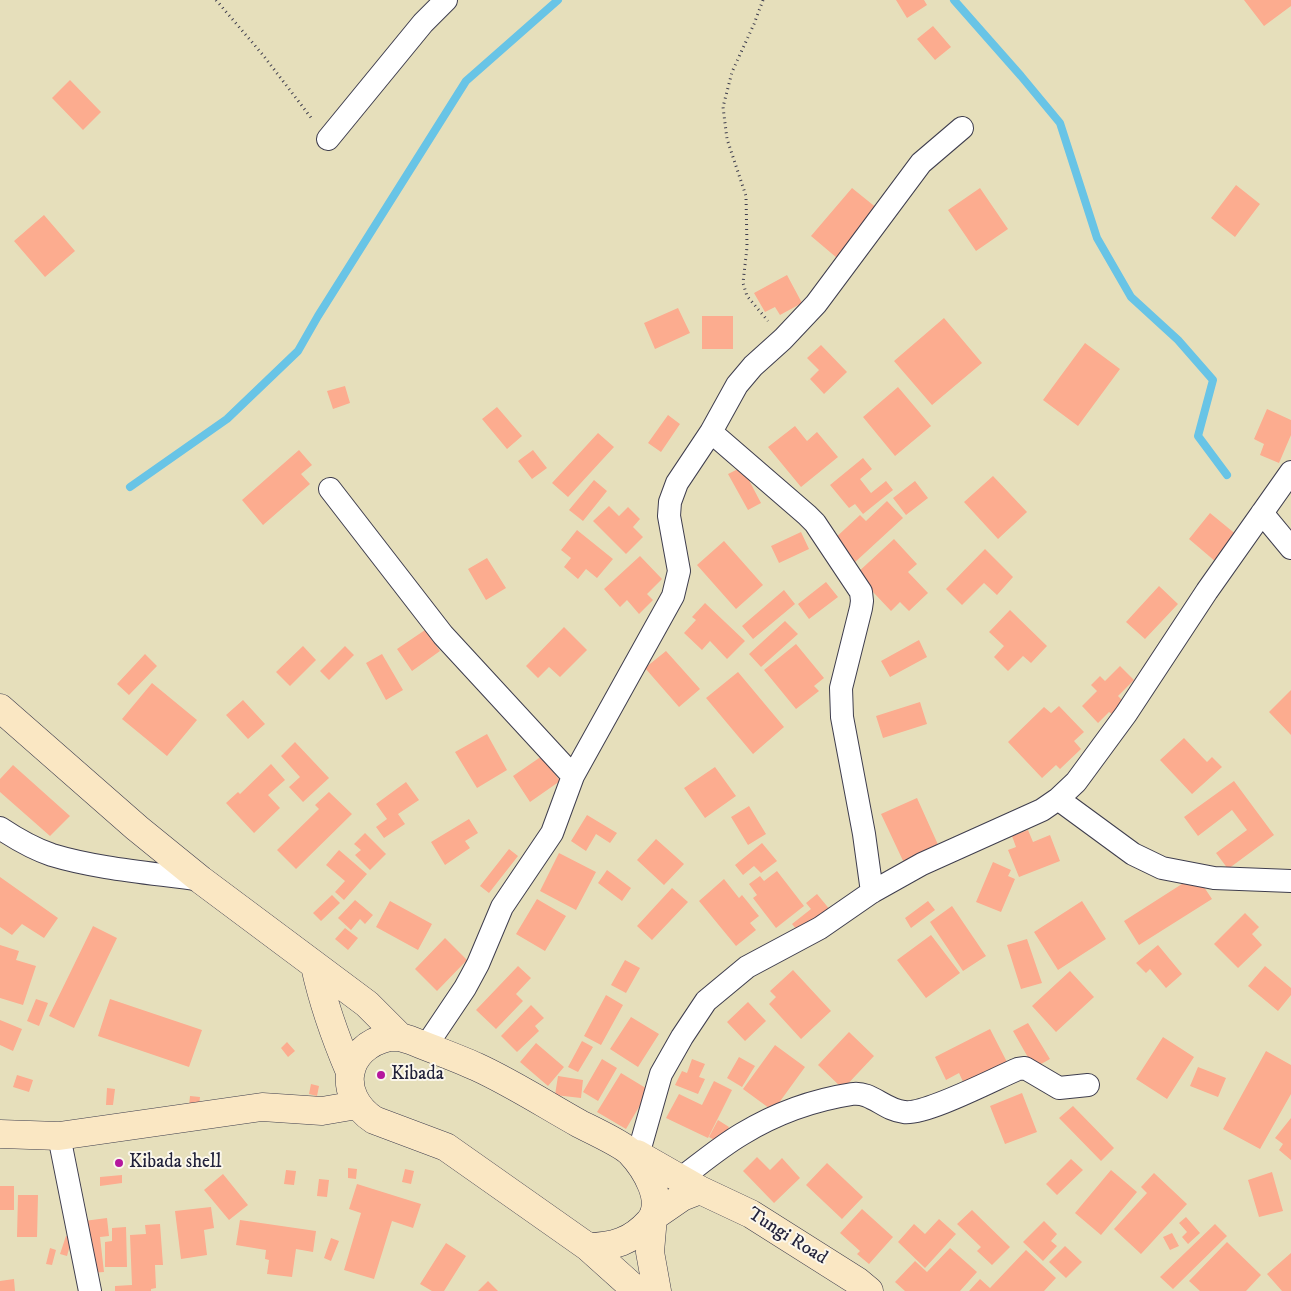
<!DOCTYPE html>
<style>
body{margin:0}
canvas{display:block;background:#e6dfbb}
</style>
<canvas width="1291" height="1291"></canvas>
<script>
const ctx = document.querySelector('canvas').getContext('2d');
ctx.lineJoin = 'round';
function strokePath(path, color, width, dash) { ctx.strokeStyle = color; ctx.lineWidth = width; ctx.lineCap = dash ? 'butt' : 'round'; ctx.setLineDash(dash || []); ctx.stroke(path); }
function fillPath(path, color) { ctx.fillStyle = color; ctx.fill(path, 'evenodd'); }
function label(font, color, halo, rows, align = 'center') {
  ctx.font = font + ' "IM FELL DW Pica",serif'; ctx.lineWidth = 4; ctx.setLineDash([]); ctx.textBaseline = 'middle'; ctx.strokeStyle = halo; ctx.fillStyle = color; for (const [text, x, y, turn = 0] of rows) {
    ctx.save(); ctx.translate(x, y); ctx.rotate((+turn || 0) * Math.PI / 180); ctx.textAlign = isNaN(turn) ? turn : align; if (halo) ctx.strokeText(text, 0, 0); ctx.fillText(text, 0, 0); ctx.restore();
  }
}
strokePath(new Path2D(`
 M 954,0 L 1021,76 L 1060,123 L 1097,238 L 1131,297 L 1178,340 L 1213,380 L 1198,436 L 1227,475
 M 130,487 L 227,419 L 298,351 L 318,316 L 466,81 L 558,0`), '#68c4e6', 8);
fillPath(new Path2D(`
 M 896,0 L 924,0 L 927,5 L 907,18 Z
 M 1244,0 L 1291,0 L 1291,6 L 1264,26 Z
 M 933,26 L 951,47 L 935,60 L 917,39 Z
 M 70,80 L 101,112 L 83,130 L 52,98 Z
 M 1236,185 L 1260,204 L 1235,237 L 1211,218 Z
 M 852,188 L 878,209 L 837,258 L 811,236 Z
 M 980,188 L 1008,229 L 976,251 L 948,210 Z
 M 44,215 L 75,251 L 45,277 L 14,241 Z
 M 787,275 L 802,303 L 780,315 L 775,307 L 765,312 L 754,293 Z
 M 678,308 L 690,333 L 655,349 L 644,323 Z
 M 702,316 L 733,316 L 733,349 L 702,349 Z
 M 944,318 L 982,363 L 932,405 L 894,361 Z
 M 1085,343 L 1120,369 L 1078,426 L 1043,400 Z
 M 821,345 L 847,372 L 824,394 L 810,379 L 819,370 L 807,358 Z
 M 345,386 L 350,403 L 333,409 L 327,391 Z
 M 898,387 L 931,426 L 895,456 L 863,417 Z
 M 497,407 L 522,436 L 507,449 L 482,419 Z
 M 1267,409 L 1291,420 L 1291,435 L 1279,463 L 1260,455 L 1264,444 L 1254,439 Z
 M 668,415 L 680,424 L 661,452 L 648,443 Z
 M 795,426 L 807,441 L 817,432 L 838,457 L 801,487 L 768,447 Z
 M 598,433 L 614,447 L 568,497 L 552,483 Z
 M 299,450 L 312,465 L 301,474 L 310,484 L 263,525 L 242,500 Z
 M 533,450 L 547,468 L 532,479 L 518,461 Z
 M 863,458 L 872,469 L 860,479 L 871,493 L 886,481 L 893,490 L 863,514 L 855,504 L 849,508 L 830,485 Z
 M 742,467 L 761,503 L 748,510 L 728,474 Z
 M 993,476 L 1027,512 L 998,539 L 964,502 Z
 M 594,480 L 607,491 L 583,521 L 569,510 Z
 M 915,481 L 928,498 L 906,515 L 893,498 Z
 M 887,501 L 903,518 L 853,564 L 832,541 L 860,515 L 866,521 Z
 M 609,506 L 619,516 L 628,507 L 640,519 L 633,527 L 643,537 L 626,554 L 593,521 Z
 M 1210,513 L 1238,536 L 1216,562 L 1189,539 Z
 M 577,530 L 613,559 L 597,578 L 586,569 L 578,579 L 564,567 L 571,558 L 561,550 Z
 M 801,532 L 809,549 L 779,563 L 771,546 Z
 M 894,539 L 917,564 L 908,572 L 928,593 L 909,611 L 900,602 L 891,611 L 856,574 Z
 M 724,541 L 763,585 L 736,609 L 697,565 Z
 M 985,549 L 1013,577 L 997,595 L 984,583 L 962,605 L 946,589 Z
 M 640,556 L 662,579 L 647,594 L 653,600 L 639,614 L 627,600 L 620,607 L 604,589 Z
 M 487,558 L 506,588 L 486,600 L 468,569 Z
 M 826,582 L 838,597 L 809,619 L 798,604 Z
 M 1159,586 L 1178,604 L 1145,639 L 1126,622 Z
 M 784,590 L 795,604 L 753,639 L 742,626 Z
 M 705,603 L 745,641 L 727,659 L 710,641 L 702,650 L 684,633 L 696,620 L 692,617 Z
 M 1010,610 L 1047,646 L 1031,663 L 1023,656 L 1008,671 L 994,657 L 1004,646 L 989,632 Z
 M 785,621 L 798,634 L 761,667 L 749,654 Z
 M 564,627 L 587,650 L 560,677 L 549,667 L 538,678 L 526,666 Z
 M 425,630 L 440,651 L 412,671 L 397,649 Z
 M 919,640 L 927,657 L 890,677 L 881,661 Z
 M 796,644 L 824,678 L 814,686 L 819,691 L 796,709 L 764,670 Z
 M 303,646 L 316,660 L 290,686 L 276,672 Z
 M 345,646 L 354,655 L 329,680 L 320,671 Z
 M 666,651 L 700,689 L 679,707 L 645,668 Z
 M 145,654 L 157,666 L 129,695 L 117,684 Z
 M 382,654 L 403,690 L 386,700 L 366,663 Z
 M 1120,666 L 1134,680 L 1118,696 L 1124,702 L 1112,714 L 1109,712 L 1098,723 L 1082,706 L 1097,691 L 1091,685 L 1100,676 L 1105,681 Z
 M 738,672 L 784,727 L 753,754 L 706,698 Z
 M 152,683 L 197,720 L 167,756 L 122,719 Z
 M 1291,690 L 1291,735 L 1269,712 Z
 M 243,700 L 265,724 L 248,739 L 226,715 Z
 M 920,702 L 927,724 L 883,738 L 876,716 Z
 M 1059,706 L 1084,732 L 1074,741 L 1081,749 L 1060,769 L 1056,765 L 1042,778 L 1008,742 L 1044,707 L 1051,713 Z
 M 487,734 L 507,770 L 477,788 L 455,752 Z
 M 1184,738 L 1207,762 L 1212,757 L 1222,767 L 1192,794 L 1160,760 Z
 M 295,742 L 329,778 L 303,802 L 289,787 L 300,777 L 281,756 Z
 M 542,756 L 560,781 L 530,802 L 513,776 Z
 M 271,764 L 285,780 L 268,795 L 280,808 L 254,833 L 226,803 L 238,792 L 240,794 Z
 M 13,765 L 70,816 L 50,836 L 0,792 L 0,779 Z
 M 715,767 L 736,796 L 705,818 L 684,788 Z
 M 1234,781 L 1274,835 L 1228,869 L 1216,853 L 1247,830 L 1232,810 L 1198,836 L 1184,817 Z
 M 406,782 L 419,800 L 398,814 L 405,824 L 384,838 L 376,827 L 387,819 L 376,804 Z
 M 329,792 L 352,814 L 296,869 L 277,850 L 319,809 L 315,805 Z
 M 917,798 L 940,849 L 905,865 L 881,814 Z
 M 749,806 L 766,834 L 748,845 L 731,817 Z
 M 587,815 L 617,833 L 610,843 L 596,834 L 586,851 L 571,841 Z
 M 469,819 L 478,833 L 465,841 L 470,848 L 445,865 L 431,842 Z
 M 1028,830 L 1033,842 L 1050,835 L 1060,861 L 1019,877 L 1008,850 L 1016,847 L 1012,836 Z
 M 365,833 L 386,854 L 370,870 L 355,855 L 361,850 L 354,844 Z
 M 656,839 L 684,864 L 664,885 L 637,860 Z
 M 762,843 L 777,861 L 761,873 L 754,866 L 743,875 L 735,865 Z
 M 509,849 L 518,856 L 489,893 L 480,886 Z
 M 339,850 L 367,874 L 344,900 L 335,892 L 345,881 L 326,865 Z
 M 559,853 L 596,872 L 576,910 L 540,891 Z
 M 993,862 L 1011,870 L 1008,876 L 1015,879 L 1001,912 L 976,902 Z
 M 607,870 L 631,888 L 622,901 L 598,883 Z
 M 777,871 L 804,906 L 776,928 L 753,898 L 757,895 L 749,884 L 760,876 L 764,881 Z
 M 1196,875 L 1212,899 L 1139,945 L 1124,921 Z
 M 0,877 L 58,918 L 44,938 L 22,924 L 12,935 L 0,927 Z
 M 724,879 L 739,898 L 742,895 L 759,916 L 750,923 L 756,930 L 736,946 L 699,901 Z
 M 672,888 L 688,902 L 652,940 L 637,926 Z
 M 817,894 L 831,911 L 802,936 L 792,924 L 811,909 L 806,903 Z
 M 332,895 L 340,903 L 321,921 L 313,913 Z
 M 537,899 L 566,916 L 545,951 L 516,934 Z
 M 355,900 L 373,915 L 365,924 L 360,919 L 351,930 L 338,918 Z
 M 390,901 L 432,924 L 418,950 L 376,927 Z
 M 928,901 L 935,910 L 911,928 L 905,918 Z
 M 1082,901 L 1106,939 L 1058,970 L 1034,932 Z
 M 952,906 L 986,956 L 963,971 L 930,922 Z
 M 1245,913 L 1259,927 L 1252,934 L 1262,945 L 1238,968 L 1214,944 Z
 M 93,926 L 117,938 L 74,1028 L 49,1016 Z
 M 345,928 L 358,938 L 348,950 L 335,939 Z
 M 931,935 L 960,973 L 926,998 L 897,960 Z
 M 445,938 L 467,960 L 437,991 L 415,969 Z
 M 1027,939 L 1042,983 L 1021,989 L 1007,945 Z
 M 0,945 L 19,951 L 16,960 L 36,966 L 23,1005 L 0,998 Z
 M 1158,945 L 1182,974 L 1166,988 L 1150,969 L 1146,973 L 1136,963 Z
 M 625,960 L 640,968 L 626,993 L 611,985 Z
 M 518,966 L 531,978 L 516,994 L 523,1001 L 496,1029 L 476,1010 Z
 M 1265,966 L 1291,988 L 1291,995 L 1278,1011 L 1248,986 Z
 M 793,970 L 831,1011 L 801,1039 L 769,1004 L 776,997 L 770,991 Z
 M 1070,971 L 1094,997 L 1056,1032 L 1032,1006 Z
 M 606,995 L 623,1005 L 601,1045 L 584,1036 Z
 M 36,999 L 48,1003 L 39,1026 L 27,1021 Z
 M 110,999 L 202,1030 L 189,1067 L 98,1036 Z
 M 748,1002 L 766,1021 L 745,1041 L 727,1022 Z
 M 531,1005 L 544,1018 L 535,1026 L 539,1031 L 517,1052 L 501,1036 Z
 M 631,1017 L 659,1034 L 638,1067 L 610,1049 Z
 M 0,1020 L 22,1029 L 13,1051 L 0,1045 Z
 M 1028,1023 L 1050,1059 L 1034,1068 L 1013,1031 Z
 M 990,1029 L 1008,1064 L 965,1086 L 959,1073 L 946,1080 L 935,1057 Z
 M 849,1032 L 874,1056 L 843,1089 L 818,1065 Z
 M 1163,1037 L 1194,1057 L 1167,1099 L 1136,1079 Z
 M 582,1041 L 593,1047 L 578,1072 L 568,1067 Z
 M 287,1042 L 295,1051 L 288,1057 L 281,1048 Z
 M 536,1043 L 564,1067 L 548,1086 L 520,1062 Z
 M 775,1045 L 805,1067 L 773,1111 L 743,1089 Z
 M 1266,1051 L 1291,1065 L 1291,1094 L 1260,1149 L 1223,1129 Z
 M 739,1057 L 755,1066 L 742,1087 L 727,1078 Z
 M 602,1059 L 617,1068 L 598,1101 L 583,1092 Z
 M 692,1059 L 705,1064 L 699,1077 L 705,1079 L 698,1094 L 675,1085 L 682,1071 L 687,1073 Z
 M 1198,1067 L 1226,1078 L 1218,1097 L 1190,1086 Z
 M 621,1073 L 649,1090 L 626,1129 L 597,1112 Z
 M 17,1075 L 33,1080 L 29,1092 L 13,1087 Z
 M 558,1076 L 583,1080 L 581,1098 L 555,1095 Z
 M 714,1081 L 732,1090 L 708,1138 L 666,1118 L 679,1094 L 702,1105 Z
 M 311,1084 L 319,1086 L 317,1096 L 309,1094 Z
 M 107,1088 L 115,1089 L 113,1105 L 106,1105 Z
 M 1022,1093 L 1037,1132 L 1005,1144 L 990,1106 Z
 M 190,1096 L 200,1097 L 199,1106 L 189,1106 Z
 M 1073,1106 L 1114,1148 L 1101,1161 L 1059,1118 Z
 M 1291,1118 L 1291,1160 L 1279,1150 L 1283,1144 L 1275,1138 Z
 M 718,1120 L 729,1127 L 720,1143 L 709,1137 Z
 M 757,1157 L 770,1170 L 782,1158 L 800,1178 L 774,1203 L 743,1171 Z
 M 1071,1159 L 1083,1170 L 1057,1195 L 1046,1184 Z
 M 827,1163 L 863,1197 L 842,1219 L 806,1185 Z
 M 348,1168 L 357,1169 L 356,1179 L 348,1178 Z
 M 405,1169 L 414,1171 L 411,1184 L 402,1182 Z
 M 286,1170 L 296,1171 L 294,1185 L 284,1184 Z
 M 1111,1170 L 1137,1192 L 1101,1235 L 1075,1213 Z
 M 1272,1172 L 1283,1211 L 1259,1217 L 1248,1180 Z
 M 1154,1173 L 1187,1204 L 1141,1254 L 1114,1229 L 1147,1193 L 1141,1187 Z
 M 223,1174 L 248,1205 L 229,1220 L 204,1190 Z
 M 122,1175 L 122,1183 L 100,1186 L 100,1177 Z
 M 319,1179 L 329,1180 L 327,1197 L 317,1196 Z
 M 357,1184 L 421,1204 L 413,1228 L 392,1221 L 374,1279 L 344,1270 L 361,1213 L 349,1209 Z
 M 0,1186 L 14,1186 L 14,1210 L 0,1210 Z
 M 18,1195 L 38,1195 L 37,1237 L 17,1237 Z
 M 211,1207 L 214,1228 L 204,1230 L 207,1255 L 181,1259 L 175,1211 Z
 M 862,1209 L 893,1237 L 869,1264 L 857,1254 L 860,1251 L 840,1233 Z
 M 972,1210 L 1010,1247 L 992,1265 L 977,1251 L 981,1247 L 957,1224 Z
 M 1186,1217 L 1200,1233 L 1188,1244 L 1182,1237 L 1187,1232 L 1179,1223 Z
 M 107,1218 L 109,1236 L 100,1237 L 104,1272 L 90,1273 L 84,1221 Z
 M 939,1219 L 956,1234 L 925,1268 L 898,1242 L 914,1224 L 925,1234 Z
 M 240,1220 L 316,1231 L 313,1252 L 296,1249 L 292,1277 L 267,1274 L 269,1260 L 265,1259 L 266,1250 L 236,1245 Z
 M 1044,1221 L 1057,1234 L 1051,1241 L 1057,1246 L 1043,1261 L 1023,1242 Z
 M 160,1224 L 163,1265 L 155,1265 L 156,1288 L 151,1289 L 151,1291 L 115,1291 L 115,1286 L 132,1285 L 130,1235 L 146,1234 L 145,1225 Z
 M 1215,1224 L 1227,1236 L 1173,1289 L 1160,1277 Z
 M 126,1227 L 127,1267 L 105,1267 L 105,1242 L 112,1241 L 112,1228 Z
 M 1172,1233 L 1179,1246 L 1170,1250 L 1163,1237 Z
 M 66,1236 L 72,1238 L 67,1256 L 60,1254 Z
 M 331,1238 L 339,1241 L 331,1261 L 324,1258 Z
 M 1227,1242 L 1261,1275 L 1246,1291 L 1200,1291 L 1189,1281 Z
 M 446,1243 L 466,1256 L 444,1291 L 432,1291 L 420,1284 Z
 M 1065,1246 L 1082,1262 L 1066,1278 L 1049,1262 Z
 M 50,1248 L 56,1250 L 52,1265 L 46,1264 Z
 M 950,1248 L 977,1272 L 960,1291 L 905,1291 L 895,1282 L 915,1261 L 927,1272 Z
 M 1026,1250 L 1056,1278 L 1044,1291 L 969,1291 L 980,1279 L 990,1288 Z
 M 1291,1253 L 1291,1291 L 1282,1291 L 1267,1274 Z
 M 14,1279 L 15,1291 L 0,1291 L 0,1281 Z
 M 488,1281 L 498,1291 L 478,1291 Z`), '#fcac8f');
const street = new Path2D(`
 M 328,139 L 423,23 L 446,0
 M 711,432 L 807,515 L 815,523 L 861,592 L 862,601 L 861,608 L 841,688 L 842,717 L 864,834 L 872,892
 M 330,489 L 443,635 L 573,776
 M 1262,513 L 1291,548
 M 1058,799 L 1133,854 L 1162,868 L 1214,878 L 1291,881
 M 0,828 C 15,838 34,849 52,855 C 98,869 153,873 201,880
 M 426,1046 L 465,988 L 478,964 L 502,907 L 552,833 L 573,776 L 673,596 L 679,571 L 669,516 L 670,502 L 677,483 L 711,432 L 737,385 L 753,366 L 783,339 L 816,304 L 921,163 L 962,128
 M 59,1136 L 90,1291
 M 638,1155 L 661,1074 L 682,1037 L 706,1001 L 747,967 L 820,928 L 872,892 L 922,864 L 1042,810 L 1058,799 L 1076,782 L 1126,714 L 1207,591 L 1291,472
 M 680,1179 C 700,1164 720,1147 742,1134 C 775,1114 813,1100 852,1094 C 871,1091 884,1110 904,1112 C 926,1115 994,1079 1018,1069 L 1025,1068 L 1059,1088 L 1088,1085`);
const secondary = new Path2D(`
 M 0,708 L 137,828 L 201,880 L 367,1004 L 400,1037
 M 315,966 C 323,1003 335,1037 350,1072
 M 389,1037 L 400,1037 L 410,1040 C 432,1049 455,1057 477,1067 C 512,1083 546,1105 580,1124 C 592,1130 622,1144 630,1152 C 645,1168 667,1202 649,1222 C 632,1241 613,1247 588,1247 L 446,1147 L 374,1120 C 336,1095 344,1047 389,1037 Z
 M 0,1134 L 59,1136 L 262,1107 L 322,1111 L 357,1105
 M 637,1154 L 700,1190 L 751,1214 L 857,1281 L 869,1291
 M 588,1247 L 637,1291
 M 657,1291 L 650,1252 L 653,1217 L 682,1197 L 700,1190`);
strokePath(street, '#3f3e4e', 24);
strokePath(secondary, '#3f3e4e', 29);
strokePath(new Path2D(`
 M 216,0 L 263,55 L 312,119
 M 763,0 L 754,24 L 732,72 L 723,107 L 727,139 L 746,196 L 747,247 L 743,283 L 747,296 L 768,321`), '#3f3e4e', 3, [1, 4]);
strokePath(street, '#fff', 22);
strokePath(secondary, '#fae7c3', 28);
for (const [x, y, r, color] of [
 [381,1075,5,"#b5179e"],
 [119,1163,5,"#b5179e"]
]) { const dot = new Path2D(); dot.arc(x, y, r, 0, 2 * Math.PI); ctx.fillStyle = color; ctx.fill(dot); strokePath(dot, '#fbf7ec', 2); }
label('19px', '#22223b', '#fbf7ec', [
 ["Kibada",391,1075],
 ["Kibada shell",129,1163]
], 'left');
label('19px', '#22223b', '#fbf7ec', [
 ["Tungi Road",787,1237,32]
]);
</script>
